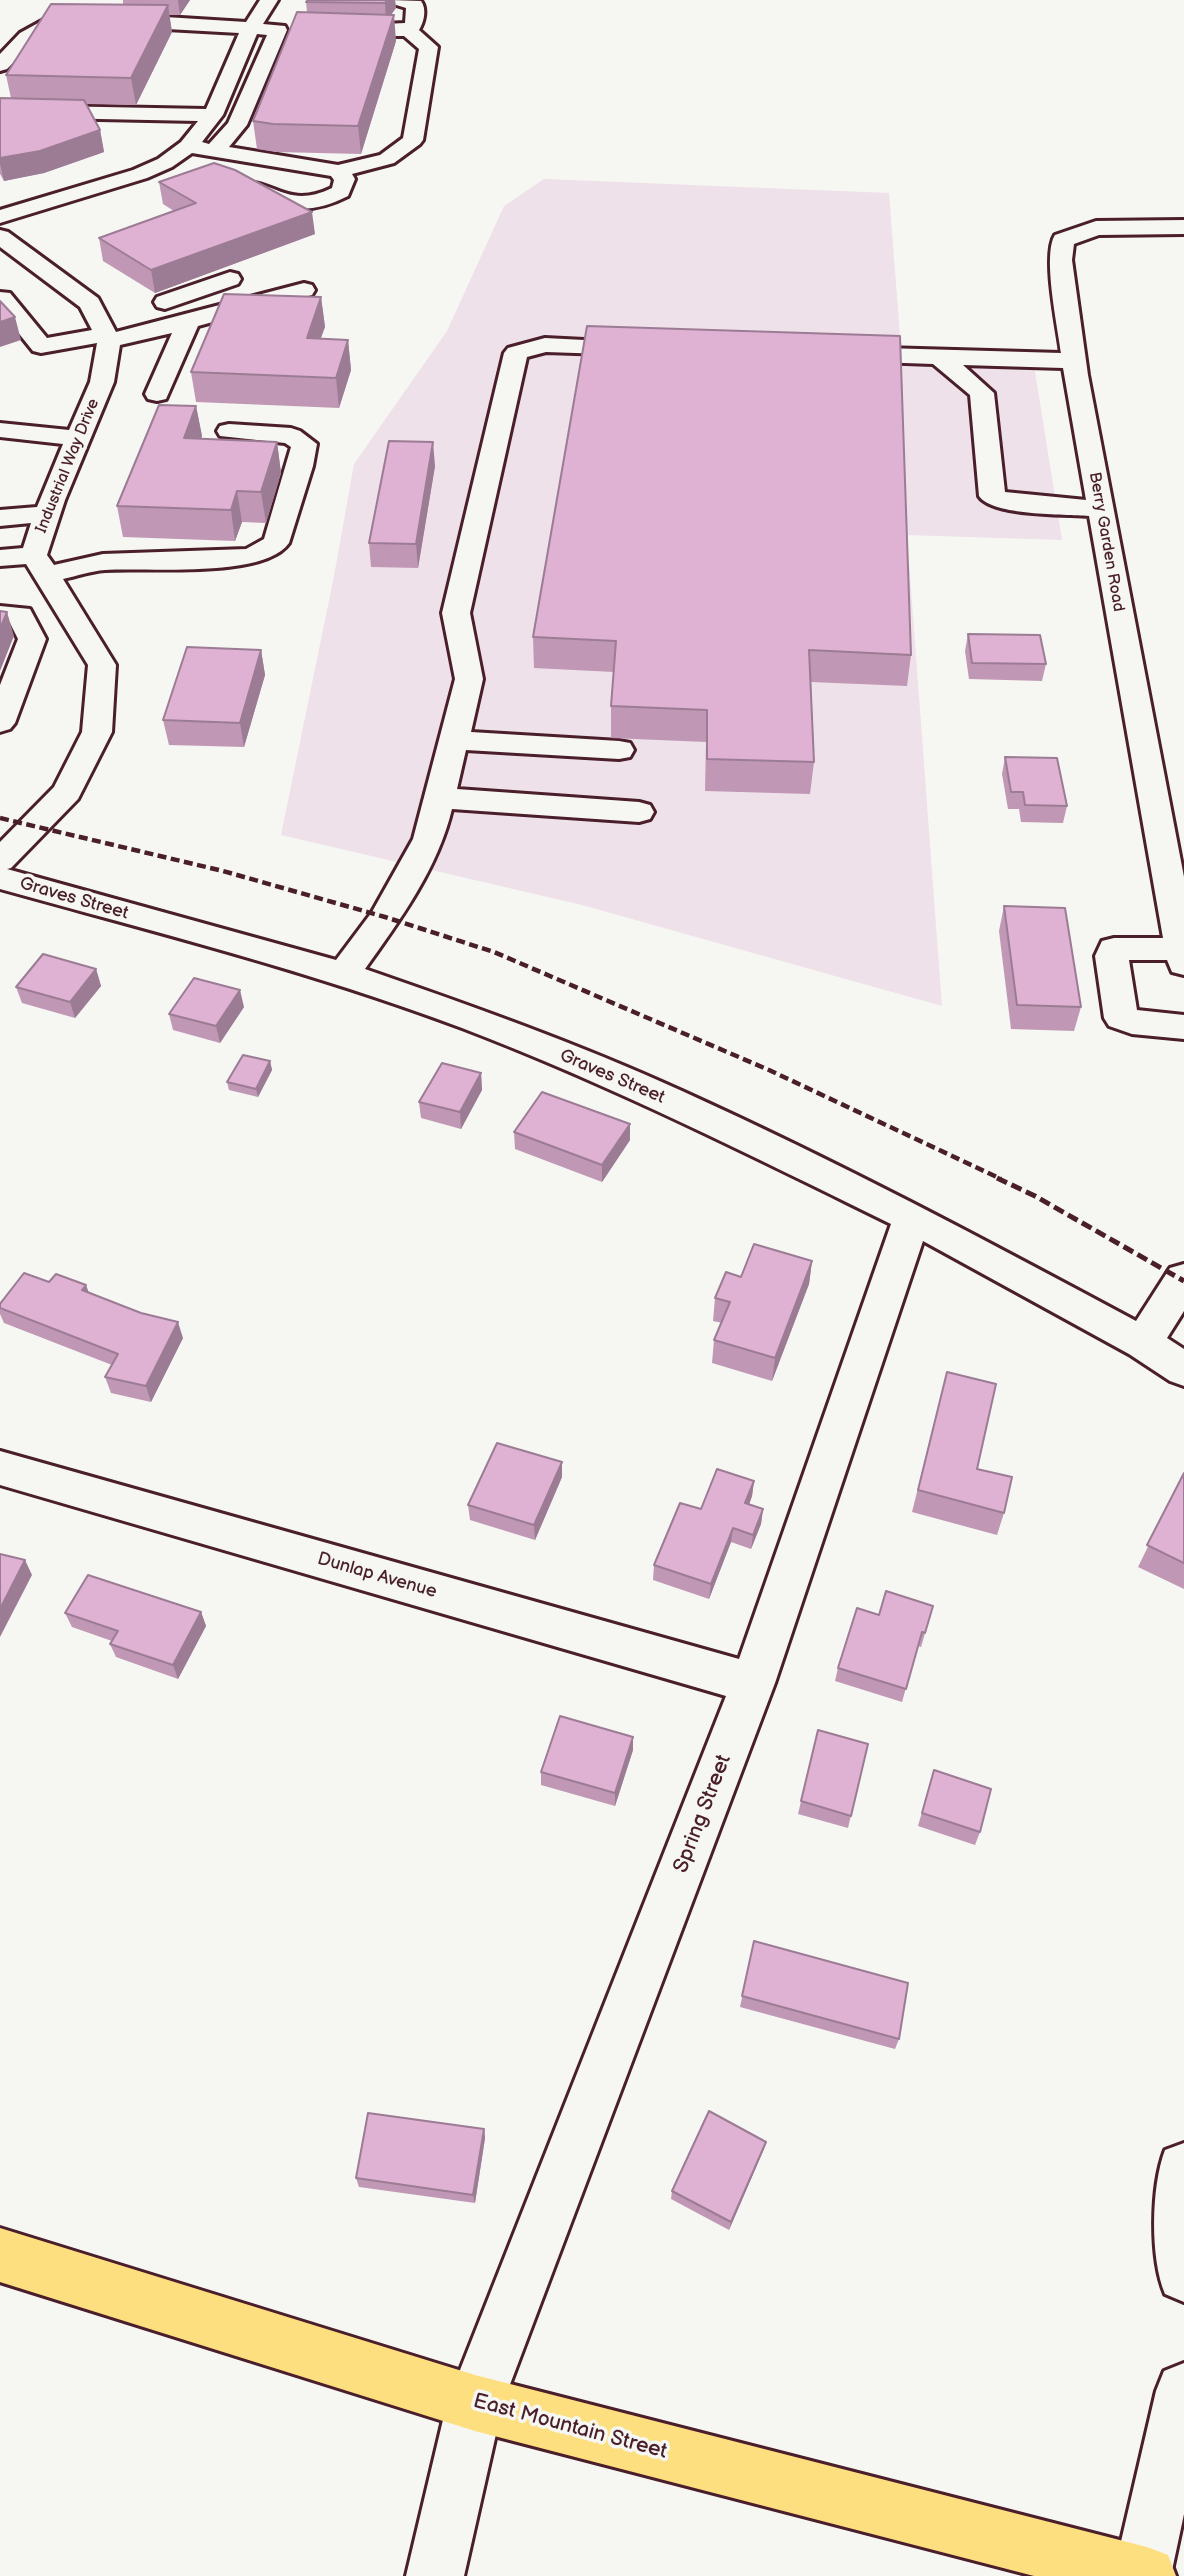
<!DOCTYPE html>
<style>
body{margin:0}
canvas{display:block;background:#f6f6f2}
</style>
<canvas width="1184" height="2576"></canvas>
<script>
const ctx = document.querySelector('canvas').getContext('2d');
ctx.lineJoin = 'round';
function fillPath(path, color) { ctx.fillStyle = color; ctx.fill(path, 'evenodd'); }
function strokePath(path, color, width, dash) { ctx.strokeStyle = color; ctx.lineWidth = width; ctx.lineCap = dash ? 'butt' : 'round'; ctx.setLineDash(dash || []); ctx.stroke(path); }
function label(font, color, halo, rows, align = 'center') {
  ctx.font = font + ' "Balsamiq Sans",sans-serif'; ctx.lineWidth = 7; ctx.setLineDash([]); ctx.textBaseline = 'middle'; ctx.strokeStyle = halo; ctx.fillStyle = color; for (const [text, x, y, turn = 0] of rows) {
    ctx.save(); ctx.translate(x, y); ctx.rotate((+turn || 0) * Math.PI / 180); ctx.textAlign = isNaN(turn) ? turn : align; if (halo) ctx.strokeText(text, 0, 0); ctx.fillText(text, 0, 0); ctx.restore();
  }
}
fillPath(new Path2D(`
 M 544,179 L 889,193 L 901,349 L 1032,353 L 1062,540 L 907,535 L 942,1006 L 582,905 L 281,835 L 334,576 L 354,464 L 447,331 L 504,206 Z`), '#efe1e9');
const minor = new Path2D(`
 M 260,0 L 278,0 L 263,24 L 285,26 L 287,30 L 247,125 L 229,147 L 338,165 L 380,155 L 403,138 L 419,49 L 404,36 L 385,36 L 376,30 L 385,24 L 405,23 L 406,8 L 393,4 L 390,0 L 421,1 C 427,9 424,22 419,30 L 438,47 L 423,140 L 420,144 L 394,163 L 352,174 L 355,179 L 348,196 C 307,217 281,209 241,192 L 237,188 L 241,184 C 271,176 285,211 332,188 L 334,180 L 331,176 L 192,153 L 172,167 L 147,178 L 0,223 L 0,210 L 133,170 L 158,159 L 181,142 L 198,121 L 0,117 L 0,105 L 206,109 L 239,33 L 149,28 L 55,28 L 34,41 L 7,69 L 0,71 L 0,54 L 20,33 L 51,16 L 149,16 L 246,22 ZM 257,34 L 267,35 L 228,123 L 209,144 L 202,142 L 223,115 Z
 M 1184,220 L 1184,234 L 1099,235 L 1074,244 L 1072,260 L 1088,375 L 1184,877 L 1184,975 L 1172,972 L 1167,960 L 1129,960 L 1137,1010 L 1184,1015 L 1184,1039 L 1132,1034 L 1109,1026 L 1104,1018 L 1095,956 L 1102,941 L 1114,938 L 1163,938 L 1089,516 C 1065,514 992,516 979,496 L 970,395 L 933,364 L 849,361 L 841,359 L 837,354 L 841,349 L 849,347 L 1061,353 C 1058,328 1042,255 1055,235 L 1096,221 ZM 963,365 L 1063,368 L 1086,500 L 1005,492 L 994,393 Z
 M 0,230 L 8,232 L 98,298 L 116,332 L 304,283 L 312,285 L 315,290 L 312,295 L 198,326 L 166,399 L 157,401 L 148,399 L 145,394 L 172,333 L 120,345 L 114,382 L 65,500 L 47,555 L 54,565 L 103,554 L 246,549 L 264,539 L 291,447 L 285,443 L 220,436 L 217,431 L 220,426 L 229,424 L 291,428 L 300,431 L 317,444 L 313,466 L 289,543 C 264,579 148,567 105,570 C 91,571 77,576 63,579 L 116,665 L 112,732 L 78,799 L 11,868 L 7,869 L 336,960 L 372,912 L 413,839 L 455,679 L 442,613 L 504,353 L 508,348 L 545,338 L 643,343 L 647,348 L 643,353 L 635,355 L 546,352 L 527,357 L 470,613 L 483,679 L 471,732 L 619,741 L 630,743 L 634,750 L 630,757 L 619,759 L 466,750 L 457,789 L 639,802 L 650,805 L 654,812 L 650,819 L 639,822 L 452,809 C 438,868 400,920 365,969 C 472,1006 579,1044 682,1091 C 837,1161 987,1241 1136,1321 L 1170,1268 L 1184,1264 L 1184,1311 L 1167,1338 L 1184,1349 L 1184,1386 L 1170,1381 L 1129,1354 L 923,1241 L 775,1683 L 503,2403 L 464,2576 L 406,2576 L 447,2403 L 726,1696 L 0,1485 L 0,1451 L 739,1659 L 891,1224 C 750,1155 609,1084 462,1028 C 311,971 155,932 0,889 L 0,842 L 54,787 L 82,732 L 88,665 L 26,564 L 0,566 L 0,550 L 23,548 L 31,523 L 0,526 L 0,510 L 37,507 L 63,444 L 0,437 L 0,423 L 69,430 L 90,382 L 97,343 L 41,353 L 33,351 L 0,310 L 0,292 L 10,293 L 47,338 L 92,330 L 80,307 L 0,247 Z
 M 230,272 L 238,274 L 241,279 L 238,284 L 165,309 L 157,307 L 154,302 L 157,297 Z
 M 0,606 L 30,609 L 46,639 L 15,723 L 10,729 L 0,732 L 0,685 L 18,639 L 10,623 L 0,622 Z
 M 1184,2143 L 1184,2302 L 1165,2294 C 1150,2258 1151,2187 1165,2150 Z
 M 1184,2363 L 1184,2514 L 1171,2575 L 1113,2576 L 1156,2391 L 1164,2371 Z`);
const major = new Path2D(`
 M 0,2228 L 475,2375 L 1147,2547 L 1168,2555 L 1176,2576 L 1034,2576 L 475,2431 L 0,2282 Z`);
strokePath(minor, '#4a1f2b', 6);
strokePath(major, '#4a1f2b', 6);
fillPath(minor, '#f6f6f2');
fillPath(major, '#fedf80');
strokePath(new Path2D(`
 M 0,818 L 223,871 L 385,917 L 494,952 L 769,1070 L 1001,1179`), '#4a1f2b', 4.5, [9, 4.5]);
strokePath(new Path2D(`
 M 997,1178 L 1035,1196 L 1184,1281`), '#4a1f2b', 5, [11, 5]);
fillPath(new Path2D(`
 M 123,0 L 190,0 L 180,15 L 169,15 L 172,32 L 136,105 L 86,104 L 100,130 L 104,152 L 44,173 L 4,181 L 0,174 L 0,98 L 11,98 L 6,75 L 123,5 Z
 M 308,0 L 395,0 L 396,8 L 391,14 L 396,41 L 361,154 L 276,152 L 257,149 L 253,121 L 307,12 L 306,2 Z
 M 159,182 L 315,234 L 155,293 L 103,261 L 99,238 L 174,211 L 163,204 Z
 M 321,297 L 325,327 L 320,339 L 348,340 L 351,370 L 339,408 L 196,402 L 191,372 Z
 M 196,406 L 202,436 L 201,439 L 277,442 L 281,473 L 266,523 L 242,522 L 235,541 L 123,537 L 117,506 Z
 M 435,466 L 418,568 L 371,567 L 369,543 Z
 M 968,634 L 1046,664 L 1042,681 L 969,679 L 965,651 Z
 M 533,637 L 911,655 L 907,686 L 811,682 L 814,762 L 810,794 L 705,791 L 706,742 L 611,738 L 611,706 L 614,672 L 534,668 Z
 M 261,650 L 265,675 L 244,747 L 169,745 L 163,720 Z
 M 1005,757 L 1067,806 L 1063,823 L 1021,822 L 1019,809 L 1008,809 L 1002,774 Z
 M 1004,906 L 1081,1007 L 1074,1031 L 1011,1029 L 999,931 Z
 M 96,969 L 101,986 L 75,1018 L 22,1003 L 16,987 Z
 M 244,1007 L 220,1043 L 173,1030 L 169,1014 Z
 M 270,1061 L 272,1070 L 258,1097 L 229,1090 L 227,1082 Z
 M 481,1073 L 482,1090 L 461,1129 L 421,1118 L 419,1102 Z
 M 514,1132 L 630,1140 L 602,1182 L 515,1149 Z
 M 812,1261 L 809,1284 L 772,1381 L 712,1363 L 714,1340 L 722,1323 L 713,1321 L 715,1298 L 741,1277 Z
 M 49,1282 L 89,1293 L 183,1338 L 151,1402 L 111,1393 L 105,1377 L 112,1365 L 4,1323 L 0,1314 L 0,1304 Z
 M 947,1372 L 977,1469 L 1004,1513 L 997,1535 L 912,1512 Z
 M 1184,1473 L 1184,1589 L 1138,1567 Z
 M 562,1477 L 535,1540 L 470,1520 L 468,1505 Z
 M 754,1481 L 752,1496 L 749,1505 L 763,1509 L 761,1524 L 751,1549 L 731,1542 L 709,1599 L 653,1580 L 654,1565 L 701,1509 Z
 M 933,1606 L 921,1647 L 918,1646 L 902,1702 L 835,1681 L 838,1668 L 879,1615 Z
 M 201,1612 L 206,1626 L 178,1679 L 116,1657 L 110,1644 L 112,1641 L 72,1627 L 65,1613 Z
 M 818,1730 L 868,1744 L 848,1828 L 798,1814 Z
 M 633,1750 L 615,1806 L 541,1785 L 541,1772 Z
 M 934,1770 L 980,1832 L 975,1845 L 918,1826 Z
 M 754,1941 L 899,2039 L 895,2049 L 740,2007 Z
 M 484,2129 L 485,2138 L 475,2203 L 359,2187 L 356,2178 Z
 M 766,2142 L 763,2151 L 729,2230 L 671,2199 L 672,2191 Z`), '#c098b5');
fillPath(new Path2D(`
 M 178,0 L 190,0 L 180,15 Z
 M 387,0 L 395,0 L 396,8 L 386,22 L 385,3 Z
 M 168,5 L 172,32 L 136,105 L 131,78 Z
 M 394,15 L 396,41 L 361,154 L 358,126 Z
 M 100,130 L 104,152 L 44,173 L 4,181 L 0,164 L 0,158 Z
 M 312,212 L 315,234 L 155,293 L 151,270 Z
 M 321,297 L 325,327 L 310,368 L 307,338 Z
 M 15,317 L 21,340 L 0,347 L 0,322 Z
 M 348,340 L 351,370 L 339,408 L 336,378 Z
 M 196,406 L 202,436 L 189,469 L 184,438 Z
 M 277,442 L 281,473 L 266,523 L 261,492 Z
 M 433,442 L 435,466 L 418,568 L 416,544 Z
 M 237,491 L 242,522 L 235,541 L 231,510 Z
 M 7,612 L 14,636 L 0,671 L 0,629 Z
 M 261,650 L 265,675 L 244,747 L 240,723 Z
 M 96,969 L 101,986 L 75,1018 L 70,1002 Z
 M 240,990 L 244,1007 L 220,1043 L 216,1026 Z
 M 270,1061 L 272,1070 L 258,1097 L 256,1089 Z
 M 481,1073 L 482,1090 L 461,1129 L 460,1112 Z
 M 630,1124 L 630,1140 L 602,1182 L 602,1165 Z
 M 812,1261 L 809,1284 L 772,1381 L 775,1358 Z
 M 86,1285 L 92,1301 L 82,1290 Z
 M 178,1322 L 183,1338 L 151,1402 L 146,1386 Z
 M 562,1462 L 562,1477 L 535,1540 L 534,1525 Z
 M 754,1481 L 752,1496 L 744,1518 L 745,1503 Z
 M 763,1509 L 761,1524 L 751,1549 L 753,1535 Z
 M 733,1528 L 731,1542 L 709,1599 L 711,1584 Z
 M 25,1560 L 32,1575 L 0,1637 L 0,1609 Z
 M 201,1612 L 206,1626 L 178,1679 L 173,1665 Z
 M 633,1737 L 633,1750 L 615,1806 L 615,1793 Z
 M 484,2129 L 485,2138 L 475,2203 L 473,2195 Z
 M 766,2142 L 763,2151 L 729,2230 L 731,2222 Z`), '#9c7c94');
const building = new Path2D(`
 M 308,0 L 387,0 L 385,3 L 306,2 Z
 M 51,4 L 168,5 L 131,78 L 6,75 Z
 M 297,12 L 394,15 L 358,126 L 273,124 L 253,121 Z
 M 0,98 L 84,100 L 100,130 L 40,151 L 0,158 Z
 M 214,163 L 235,170 L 312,212 L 151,270 L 99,238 L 196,203 L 159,182 Z
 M 224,294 L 321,297 L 307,338 L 348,340 L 336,378 L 191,372 Z
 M 0,301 L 15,317 L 0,322 Z
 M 587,326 L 900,336 L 911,655 L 809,650 L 814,762 L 707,759 L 707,710 L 611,706 L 616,641 L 533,637 Z
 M 159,405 L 196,406 L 184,438 L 277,442 L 261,492 L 237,491 L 231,510 L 117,506 Z
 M 389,441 L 433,442 L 416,544 L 369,543 Z
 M 0,611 L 7,612 L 0,629 Z
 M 968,634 L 1040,635 L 1046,664 L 972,663 Z
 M 187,647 L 261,650 L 240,723 L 163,720 Z
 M 1005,757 L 1057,758 L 1067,806 L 1025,805 L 1023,792 L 1011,792 Z
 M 1004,906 L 1065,908 L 1081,1007 L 1017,1005 Z
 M 43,954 L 96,969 L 70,1002 L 16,987 Z
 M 194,978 L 240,990 L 216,1026 L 169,1014 Z
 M 243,1055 L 270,1061 L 256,1089 L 227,1082 Z
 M 442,1063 L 481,1073 L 460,1112 L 419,1102 Z
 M 542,1092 L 630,1124 L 602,1165 L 514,1132 Z
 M 754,1244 L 812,1261 L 775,1358 L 714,1340 L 730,1302 L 715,1298 L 726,1272 L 741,1277 Z
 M 24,1273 L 49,1282 L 56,1274 L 86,1285 L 82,1290 L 141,1313 L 178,1322 L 146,1386 L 105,1377 L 118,1354 L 0,1308 L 0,1304 Z
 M 947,1372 L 996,1384 L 977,1469 L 1012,1477 L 1004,1513 L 918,1490 Z
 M 497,1443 L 562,1462 L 534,1525 L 468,1505 Z
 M 717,1469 L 754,1481 L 745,1503 L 763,1509 L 753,1535 L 733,1528 L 711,1584 L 654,1565 L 680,1503 L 701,1509 Z
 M 1184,1473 L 1184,1563 L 1147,1545 Z
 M 0,1554 L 25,1560 L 0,1609 Z
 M 88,1575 L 201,1612 L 173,1665 L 110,1644 L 118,1631 L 65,1613 Z
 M 886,1591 L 933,1606 L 925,1633 L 922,1632 L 906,1689 L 838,1668 L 857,1608 L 879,1615 Z
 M 560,1716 L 633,1737 L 615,1793 L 541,1772 Z
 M 818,1730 L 868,1744 L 851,1816 L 801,1801 Z
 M 934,1770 L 991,1789 L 980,1832 L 922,1813 Z
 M 754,1941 L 908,1983 L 899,2039 L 742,1996 Z
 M 709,2111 L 766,2142 L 731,2222 L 672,2191 Z
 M 368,2113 L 484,2129 L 473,2195 L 356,2178 Z`);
fillPath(building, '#dfb1d3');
strokePath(building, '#9c7c94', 2);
label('16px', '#4a1f2b', '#f6f6f2', [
 ["Industrial Way Drive",68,466,-68],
 ["Berry Garden Road",1106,542,80]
]);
label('18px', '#4a1f2b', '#f6f6f2', [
 ["Graves Street",74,899,16],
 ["Graves Street",612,1077,23],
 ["Dunlap Avenue",377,1576,16]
]);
label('21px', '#4a1f2b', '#f6f6f2', [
 ["Spring Street",703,1814,-69],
 ["East Mountain Street",570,2427,15]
]);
</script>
